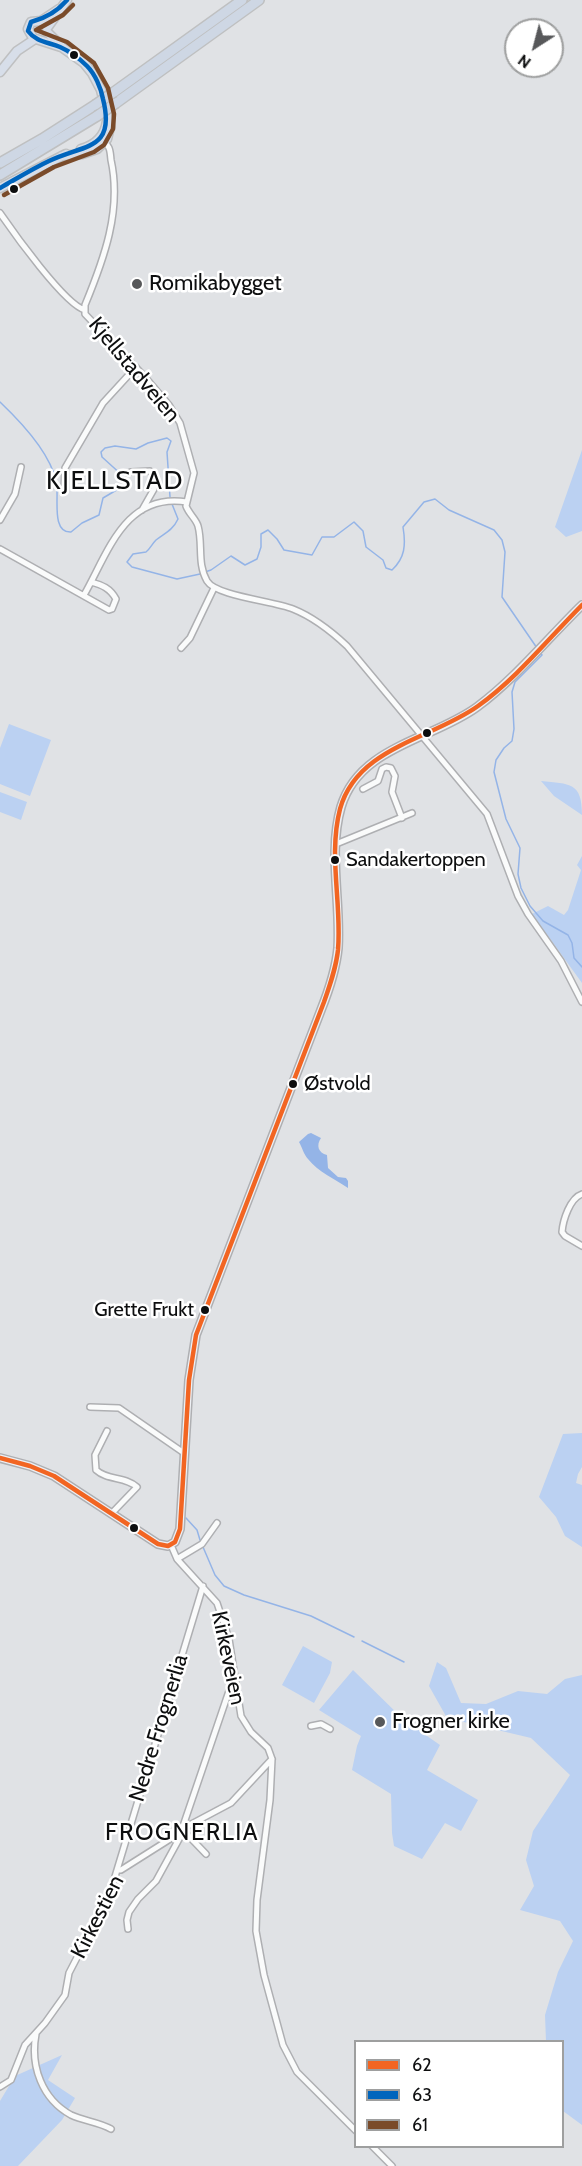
<!DOCTYPE html>
<meta charset="utf-8">
<style>
body{margin:0}
#map{position:relative;width:582px;height:2166px;overflow:hidden;background:#e0e2e5;font-family:Cabin,sans-serif}
canvas{display:block}
.legend{position:absolute;left:354px;top:2040px;width:210px;height:108px;box-sizing:border-box;background:#fff;border:2px solid #9e9f9f;margin:0;padding:8px 10px;list-style:none;font-size:18px;color:#0d0e0f}
.legend li{display:flex;align-items:center;gap:12px;height:30px}
.legend b{width:30px;border:2px solid #9e9f9f}
.north{position:absolute;left:504px;top:18px;width:60px;height:60px;box-sizing:border-box;background:#fff;border:2px solid #9e9f9f;border-radius:50%;rotate:216deg;font-size:16px;font-weight:700;line-height:24px;text-align:center;color:#0d0e0f}
.north::after{content:'';display:block;margin:auto;width:21px;height:27px;background:#57585a;clip-path:polygon(50% 0,100% 100%,50% 72%,0 100%)}
</style>
<div id="map">
<canvas width="582" height="2166"></canvas>
<ul class="legend">
<li><b style="height:8px;background:#f26522"></b>62</li>
<li><b style="height:8px;background:#0065bd"></b>63</li>
<li><b style="height:8px;background:#7a4b2a"></b>61</li>
</ul>
<div class="north">N</div>
</div>
<script>
const ctx = document.querySelector('canvas').getContext('2d');
ctx.lineJoin = 'round';
function fillPath(path, color) { ctx.fillStyle = color; ctx.fill(path, 'evenodd'); }
function strokePath(path, color, width, dash) { ctx.strokeStyle = color; ctx.lineWidth = width; ctx.lineCap = dash ? 'butt' : 'round'; ctx.setLineDash(dash || []); ctx.stroke(path); }
function label(font, color, halo, rows, align = 'center') {
  ctx.font = font + ' Cabin,sans-serif'; ctx.lineWidth = 5; ctx.setLineDash([]); ctx.textBaseline = 'middle'; ctx.strokeStyle = halo; ctx.fillStyle = color; for (const [text, x, y, turn = 0] of rows) {
    ctx.save(); ctx.translate(x, y); ctx.rotate((+turn || 0) * Math.PI / 180); ctx.textAlign = isNaN(turn) ? turn : align; if (halo) ctx.strokeText(text, 0, 0); ctx.fillText(text, 0, 0); ctx.restore();
  }
}
fillPath(new Path2D(`
 M 582,450 L 582,531 L 566,537 L 555,527 Z
 M 9,724 L 51,740 L 30,796 L 0,784 L 0,748 Z
 M 541,781 C 570,784 582,782 582,815 L 554,796 Z
 M 0,792 L 27,802 L 21,820 L 0,812 Z
 M 582,856 L 582,983 L 532,914 L 548,906 L 564,915 L 568,910 L 581,870 L 577,865 Z
 M 582,1433 L 582,1467 L 578,1474 L 576,1483 L 582,1485 L 582,1547 L 565,1536 L 556,1517 L 539,1497 L 563,1434 Z
 M 303,1646 L 332,1662 L 330,1673 L 314,1703 L 282,1685 Z
 M 437,1662 L 446,1668 L 461,1703 L 486,1704 L 518,1691 L 547,1694 L 565,1679 L 582,1675 L 582,2125 L 563,2111 L 562,2042 L 546,2041 L 545,2015 L 558,1972 L 573,1941 L 560,1921 L 520,1910 L 534,1886 L 526,1860 L 533,1831 L 570,1775 L 531,1738 L 447,1718 L 429,1686 Z
 M 353,1670 L 404,1720 L 440,1745 L 427,1770 L 478,1800 L 461,1831 L 445,1823 L 422,1859 L 394,1846 L 392,1833 L 391,1794 L 352,1770 L 357,1746 L 361,1736 L 319,1710 Z
 M 62,2055 L 48,2080 L 75,2098 L 62,2120 L 18,2166 L 0,2166 L 0,2101 L 15,2076 Z`), '#bbd1f2');
fillPath(new Path2D(`
 M 311,1133 L 321,1138 C 316,1145 318,1153 327,1155 L 328,1168 L 338,1177 L 346,1178 L 348,1181 L 348,1188 C 335,1179 318,1172 308,1159 C 304,1155 302,1147 299,1142 L 308,1134 Z`), '#94b4e7');
strokePath(new Path2D(`
 M 0,402 C 20,421 50,453 56,481 C 60,494 50,533 71,532 L 82,523 L 99,515 L 103,498 L 125,485 L 126,483 L 123,476 L 102,457 L 101,452 L 105,448 L 115,446 L 136,449 L 148,443 L 167,438 L 171,441 L 167,452 L 170,497
 M 172,504 L 178,519 C 173,530 165,533 156,540 C 152,544 150,549 146,552 L 133,554 L 127,562 L 132,567 L 177,579 L 200,574
 M 205,572 L 211,570 L 231,556 L 245,565 L 257,559 L 261,547 L 261,534 L 268,530 L 277,539 L 284,550 L 312,555 L 322,537 L 334,537 L 354,522 L 363,531 L 366,547 L 383,560 L 386,568 L 392,570 C 405,558 406,545 403,527 L 424,502 L 435,499 L 449,510 L 494,530 L 502,540 L 505,552 L 502,597 L 537,648
 M 540,652 L 542,655 L 515,682 L 512,692 L 514,729 L 512,741 L 504,748 L 496,760 L 494,772 L 506,819 L 520,848 L 518,874 L 521,888 L 530,906 L 543,921 L 568,935 L 572,943 L 574,958 L 582,967
 M 186,1518 L 197,1530 L 200,1540
 M 203,1547 L 215,1575 L 224,1586 L 244,1595 L 311,1616 L 354,1637
 M 362,1641 L 404,1662`), '#94b4e7', 1.5);
const minor = new Path2D(`
 M 101,141 C 111,145 110,152 111,160 C 122,210 104,259 85,305 L 85,314 L 145,377 L 169,405 L 180,423 L 194,473 L 186,506 C 189,514 196,519 198,526 C 203,544 197,564 207,581 C 216,596 273,601 293,609 C 313,617 331,631 347,646 L 487,814 L 518,896 L 528,914 L 561,961 L 582,1002
 M 0,213 C 13,232 65,305 85,310
 M 131,472 L 150,471 L 155,476 L 154,489 L 142,510
 M 64,491 L 65,468 L 103,403 L 136,367
 M 0,520 L 15,494 L 21,467
 M 0,549 L 109,610 L 112,609 L 116,599 C 110,588 102,585 91,582
 M 84,595 C 108,553 125,492 187,502
 M 181,648 L 190,638 L 214,588
 M 363,789 L 378,781 L 382,769 L 386,767 L 391,768 L 395,776 L 392,792 L 402,818
 M 336,844 L 412,813
 M 582,1194 C 570,1198 563,1220 562,1232 L 565,1236 L 582,1246
 M 90,1407 L 119,1408 L 184,1453
 M 107,1431 L 95,1455 L 96,1470 C 108,1481 125,1476 137,1487 L 112,1513
 M 171,1545 L 177,1559 L 217,1603 L 229,1639 L 241,1716 L 251,1732 L 268,1748 L 272,1759 L 270,1800 L 257,1900 L 256,1931 L 264,1975 L 283,2045 L 297,2072 L 356,2131
 M 177,1559 L 202,1544 L 217,1523
 M 311,1726 L 321,1724 L 330,1729
 M 206,1854 L 182,1829 L 229,1691 L 236,1681
 M 117,1870 L 203,1586
 M 128,1929 L 127,1920 L 129,1912 L 138,1899 L 156,1881 L 184,1830
 M 36,2034 C 30,2066 42,2099 71,2115 C 84,2121 99,2122 111,2129
 M 0,2087 L 11,2080 L 25,2045 L 45,2023 L 65,1995 L 69,1973 L 84,1944 L 103,1917 L 117,1870 L 121,1870 L 178,1834 L 182,1829 L 231,1803 L 272,1759
 M 372,2146 L 392,2166`);
const secondary = new Path2D(`
 M 0,1458 L 30,1466 L 54,1476 L 158,1544 L 168,1546 L 175,1542 L 180,1529 L 189,1380 L 196,1335 L 321,1010 C 329,990 336,969 338,948 C 341,902 328,852 341,807 C 359,746 432,740 477,707 C 515,679 548,638 582,605`);
const trunk = new Path2D(`
 M 59,9 L 41,21 L 31,22 L 28,29 L 33,38 L 61,47
 M 47,28 L 67,0
 M 47,32 L 63,48 L 84,63 L 92,73 L 101,90 L 110,127 L 107,139 L 97,149 L 82,154 L 62,156
 M 0,72 L 17,51 L 35,39
 M 81,149 C 96,145 105,136 107,121
 M 0,188 L 66,154`);
const motorway = new Path2D(`
 M 114,92 L 242,0
 M 116,103 L 259,0
 M 0,163 L 42,139 L 95,105
 M 0,175 L 97,116`);
strokePath(minor, '#aeafb2', 8);
strokePath(secondary, '#aeafb2', 10);
strokePath(trunk, '#bfc0c1', 11);
strokePath(motorway, '#bfc0c1', 12);
strokePath(minor, '#fafbfb', 5);
strokePath(secondary, '#eef0f4', 7);
strokePath(trunk, '#d7dee9', 8);
strokePath(motorway, '#ced7e4', 9);
const motorwayBridge = new Path2D(`
 M 95,105 L 114,92
 M 97,116 L 116,103`);
strokePath(motorwayBridge, '#bfc0c1', 12, []);
strokePath(motorwayBridge, '#ced7e4', 9);
strokePath(new Path2D(`
 M 0,1458 L 30,1466 L 54,1476 L 158,1544 L 168,1546 L 175,1542 L 180,1529 L 189,1380 L 196,1335 L 324,1002 C 330,985 336,968 338,950 C 342,903 328,856 340,809 C 357,747 432,739 478,706 C 517,678 548,639 582,605`), '#f26522', 4.5);
strokePath(new Path2D(`
 M 0,188 C 16,179 32,169 49,161 C 84,144 116,151 103,99 C 101,88 95,74 87,66 C 80,59 69,51 60,47 C 48,42 36,42 28,31 L 31,22 C 46,18 57,12 67,0`), '#0065bd', 4.5);
strokePath(new Path2D(`
 M 4,195 L 54,167 L 94,152 L 104,145 L 113,129 L 114,114 L 108,88 L 94,63 L 67,42 L 36,30 L 63,15 L 73,5`), '#7a4b2a', 4.5);
for (const [x, y, r, color] of [
 [74,55,5,"#0d0e0f"],
 [14,189,5,"#0d0e0f"],
 [137,284,6,"#57585a"],
 [427,733,5,"#0d0e0f"],
 [335,860,5,"#0d0e0f"],
 [293,1084,5,"#0d0e0f"],
 [205,1310,5,"#0d0e0f"],
 [134,1528,5,"#0d0e0f"],
 [380,1722,6,"#57585a"]
]) { const dot = new Path2D(); dot.arc(x, y, r, 0, 2 * Math.PI); ctx.fillStyle = color; ctx.fill(dot); strokePath(dot, '#fff', 2); }
label('20px', '#0d0e0f', '#fff', [
 ["Sandakertoppen",346,860],
 ["Østvold",304,1084],
 ["Grette Frukt",194,1310,"right"]
], 'left');
label('22px', '#0d0e0f', '#fff', [
 ["Romikabygget",149,284],
 ["Frogner kirke",392,1722]
], 'left');
label('22px', '#0d0e0f', '#fff', [
 ["Kjellstadveien",134,370,50],
 ["Kirkeveien",228,1658,78],
 ["Nedre Frognerlia",159,1728,-73],
 ["Kirkestien",98,1917,-63]
]);
ctx.letterSpacing = '1.5px';
label('24px', '#0d0e0f', '#fff', [
 ["FROGNERLIA",182,1833]
]);
ctx.letterSpacing = '0px';
ctx.letterSpacing = '1.5px';
label('26px', '#0d0e0f', '#fff', [
 ["KJELLSTAD",115,481]
]);
ctx.letterSpacing = '0px';
</script>
